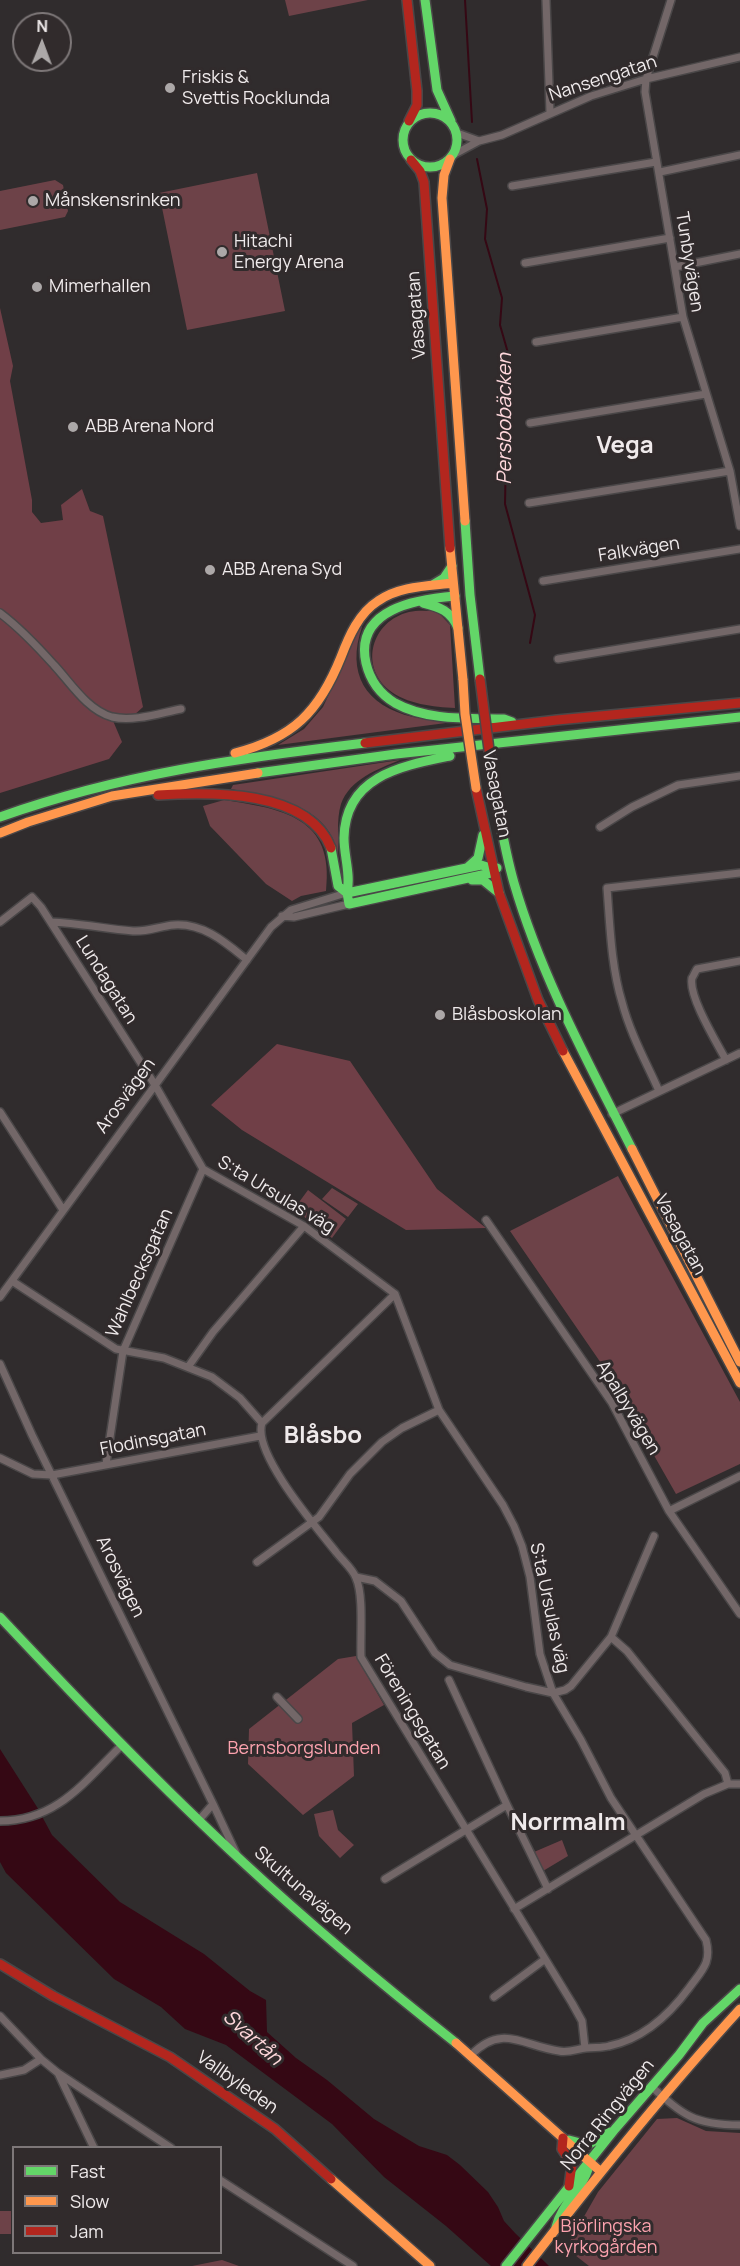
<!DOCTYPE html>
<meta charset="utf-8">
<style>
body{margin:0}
#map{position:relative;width:740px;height:2266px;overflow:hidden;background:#302c2d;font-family:Manrope,sans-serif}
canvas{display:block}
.legend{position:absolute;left:12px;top:2146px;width:210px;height:108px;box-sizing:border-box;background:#312b2c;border:2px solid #7d7778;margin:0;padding:8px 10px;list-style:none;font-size:18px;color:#efeaeb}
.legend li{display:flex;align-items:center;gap:12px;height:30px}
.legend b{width:30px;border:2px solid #7d7778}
.north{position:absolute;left:12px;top:12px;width:60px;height:60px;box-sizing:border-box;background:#312b2c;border:2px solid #7d7778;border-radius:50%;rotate:1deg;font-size:16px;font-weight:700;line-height:24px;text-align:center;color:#efeaeb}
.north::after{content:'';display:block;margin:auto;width:21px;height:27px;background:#aca8a8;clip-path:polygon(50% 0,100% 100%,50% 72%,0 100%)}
</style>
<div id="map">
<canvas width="740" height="2266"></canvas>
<ul class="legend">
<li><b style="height:8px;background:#63d668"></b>Fast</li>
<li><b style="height:8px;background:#ff974d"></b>Slow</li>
<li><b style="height:8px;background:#b3261e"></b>Jam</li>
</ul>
<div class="north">N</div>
</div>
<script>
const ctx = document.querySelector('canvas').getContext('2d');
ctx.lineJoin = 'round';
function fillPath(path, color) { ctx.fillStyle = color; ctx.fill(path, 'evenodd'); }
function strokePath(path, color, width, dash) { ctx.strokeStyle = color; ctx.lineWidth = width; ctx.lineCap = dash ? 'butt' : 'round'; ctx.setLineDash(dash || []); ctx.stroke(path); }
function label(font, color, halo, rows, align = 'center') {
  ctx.font = font + ' Manrope,sans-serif'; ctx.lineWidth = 6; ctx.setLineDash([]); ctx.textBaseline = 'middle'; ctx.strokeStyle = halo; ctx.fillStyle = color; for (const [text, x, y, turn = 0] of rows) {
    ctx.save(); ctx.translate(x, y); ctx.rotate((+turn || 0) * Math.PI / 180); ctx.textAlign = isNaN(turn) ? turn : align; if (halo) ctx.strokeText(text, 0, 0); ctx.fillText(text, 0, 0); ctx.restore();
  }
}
fillPath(new Path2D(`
 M 285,0 L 368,0 L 289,16 Z
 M 257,173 L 285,311 L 187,330 L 159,193 Z
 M 55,180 L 63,185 L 68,211 L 65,217 L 0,230 L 0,191 Z
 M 437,611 L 450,625 L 455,708 C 434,707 406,704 389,690 C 359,665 372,621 409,612 C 417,610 428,611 437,611 Z
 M 360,627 L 362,627 C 346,673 365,706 413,717 C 424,719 435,719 446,721 L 446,723 L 278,745 L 304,729 L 323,707 Z
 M 400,760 C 378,769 350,779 341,804 C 336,820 339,841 338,857 C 336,851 335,844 333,839 C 316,802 266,796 231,789 L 233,785 Z
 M 224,800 C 283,809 335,817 326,891 L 301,896 L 292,901 L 266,884 L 210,826 L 203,806 Z
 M 618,1176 L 740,1402 L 740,1464 L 676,1494 L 603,1366 L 510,1231 Z
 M 332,1188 L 358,1204 L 348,1217 L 322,1199 Z
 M 308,1190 L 346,1219 L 332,1238 L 294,1209 Z
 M 356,1656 L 384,1705 L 352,1723 L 354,1776 L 303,1815 L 248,1764 L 249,1729 L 338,1659 Z
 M 333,1810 L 338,1830 L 354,1845 L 340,1858 L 319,1836 L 314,1814 Z
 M 562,1840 L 568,1856 L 543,1871 L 534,1852 Z
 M 677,2118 L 706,2131 L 740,2133 L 740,2266 L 589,2266 L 566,2248 L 598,2192 L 657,2119 Z
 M 0,2211 L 11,2211 L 11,2234 L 0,2234 Z
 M 222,2260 L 239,2266 L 192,2266 Z`), '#6d4248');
fillPath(new Path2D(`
 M 0,308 L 13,366 L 10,381 L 32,500 L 32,512 L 41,523 L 63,520 L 61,505 L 82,489 L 90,511 L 103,516 L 143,707 L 132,717 L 111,716 L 122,742 L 109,759 L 0,793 Z
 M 277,1044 L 350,1061 L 437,1189 L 486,1228 L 406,1230 L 242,1130 L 211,1105 Z`), '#703f47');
fillPath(new Path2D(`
 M 0,1749 L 37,1807 L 52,1835 L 120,1902 L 204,1954 L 250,1991 L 266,2000 L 267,2032 L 296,2058 L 327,2080 L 374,2119 L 419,2146 L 447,2155 L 460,2165 L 488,2192 L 498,2207 L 504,2221 L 515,2233 L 549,2266 L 491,2266 L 446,2226 L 384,2177 L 332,2124 L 226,2045 L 185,2029 L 161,2007 L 114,1979 L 6,1873 L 0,1862 Z`), '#350814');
strokePath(new Path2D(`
 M 465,0 L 472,122
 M 477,159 L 487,209 L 485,239 L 502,298 L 500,325 L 508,353 L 505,504 L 535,615 L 530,643`), '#350814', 2);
const street = new Path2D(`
 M 546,0 L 550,112
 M 671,0 L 646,79 L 645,92 L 683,317 L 730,471 L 740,526
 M 457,133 L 479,141
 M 453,155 L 479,141 L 502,135 L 591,96 L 646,79 L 740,57
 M 660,172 L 740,155
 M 512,186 L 656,162
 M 525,263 L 670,238
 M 675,267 L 740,254
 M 536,342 L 683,317
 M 530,423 L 706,394
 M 529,503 L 730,471
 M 543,581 L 740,549
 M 0,613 C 20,628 37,646 54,665 C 70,682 87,710 112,717 C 134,722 160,713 181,709
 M 558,659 L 740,629
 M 600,827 L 632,807 L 678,785 L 740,776
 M 282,916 L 294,917 L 349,904
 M 0,922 L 32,897 L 41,907 L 155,1085 L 203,1169 L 304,1226 L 395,1294 L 439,1410 L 503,1505 L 514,1526 L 522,1546 L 530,1577 L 540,1654 L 553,1693 L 581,1740 L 611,1798 L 706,1940 C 712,1963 702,1970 689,1988 C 669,2015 643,2039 609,2046 C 602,2048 594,2047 586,2048 C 577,2049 569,2053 559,2051 C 523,2046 502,2023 471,2055
 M 51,922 C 79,923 106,929 133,931 C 148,932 160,926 174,925 C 204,923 226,943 247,960
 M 726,1060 C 717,1043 688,996 692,978 C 693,977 696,970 697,969 L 740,961
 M 659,1091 C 646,1062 630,1033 622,1002 C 611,966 610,925 607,888 L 740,873
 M 0,1112 L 63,1210
 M 612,1114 L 740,1053
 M 486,1220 L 612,1403 L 669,1511 L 740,1614
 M 12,1281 L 116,1349 L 164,1358 L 212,1377 L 240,1398 L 262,1423 C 252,1453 317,1528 336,1552 C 342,1560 353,1569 356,1578 C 364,1595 360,1637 361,1657 L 572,2003 L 582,2021 L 585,2048
 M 0,1297 L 271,927 L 291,910 L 346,893
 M 0,1364 L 32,1435 L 213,1804 L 199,1820
 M 188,1367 L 213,1332 L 304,1226
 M 262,1423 L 395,1294
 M 0,1458 L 33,1474 L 52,1475 L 260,1436
 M 106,1464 L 123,1351 L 203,1169
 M 669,1511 L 740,1476
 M 257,1562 L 319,1517 L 350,1474 L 382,1442 L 402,1428 L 439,1410
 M 356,1577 L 375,1581 L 401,1601 L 435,1653 L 450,1665 L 526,1687 L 553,1693 L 565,1690 L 571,1686 L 611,1637 L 654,1536
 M 611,1637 L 627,1651 L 725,1773 L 728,1784
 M 277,1697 L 298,1719
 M 213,1804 L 236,1853
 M 507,1805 L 548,1889
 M 0,1821 C 57,1821 84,1782 122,1745
 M 385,1879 L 507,1805 L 449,1680
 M 514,1909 L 704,1794 L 728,1784 L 740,1784
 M 494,1997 L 544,1960
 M 0,2016 L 41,2059 L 58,2073 L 171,2148
 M 58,2073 L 94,2148
 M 0,2075 L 24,2070 L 41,2059
 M 651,2086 C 683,2115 694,2125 740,2125
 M 220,2180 L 353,2266`);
const fast = new Path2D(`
 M 425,0 L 437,90 L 451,121
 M403 140a27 27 0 1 1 54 0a27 27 0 1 1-54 0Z
 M 465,521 L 470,595 L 480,679
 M 434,584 L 444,578 L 452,566
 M 455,596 C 417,599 354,609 366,663 C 370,680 380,694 395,703 C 427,721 469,718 504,719 L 512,722
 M 423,603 C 440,607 451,611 458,628
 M 258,773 L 396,754 L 740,717
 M 494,789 C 500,820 505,852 514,883 C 541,976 588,1062 632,1149
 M 0,817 C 121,774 239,758 365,743
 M 331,848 L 338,886 L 347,893 C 351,874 344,857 344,838 C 345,776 401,766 450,756
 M 468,867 L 478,858 L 483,835
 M 494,869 L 481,865 L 347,893 L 349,904 L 491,873 L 497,868
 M 472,880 L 483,880 L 499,893
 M 0,1617 C 79,1701 159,1785 244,1863 C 312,1926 384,1986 456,2043
 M 569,2140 L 588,2145 L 610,2132
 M 556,2227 C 562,2202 586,2187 590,2161
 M 506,2266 L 615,2129 L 679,2055 L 703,2023 L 740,1989`);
const slow = new Path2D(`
 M 450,159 L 444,175 L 442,198 L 465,521
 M 450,548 L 463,680
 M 235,753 C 293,738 319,712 341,657 C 349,636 359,613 378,601 C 399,586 428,586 453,583
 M 0,833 L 28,822 L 112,796 L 258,773
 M 563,1051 L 740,1383
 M 632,1149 L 740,1362
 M 456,2043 L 601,2172
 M 331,2179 L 430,2266
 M 527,2266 C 595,2178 665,2091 740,2009`);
const jam = new Path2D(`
 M 407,0 L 417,91 L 417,105 L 409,121
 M 411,160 L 420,171 L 424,182 L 450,548
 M 365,743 L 557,720 L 740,703
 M 476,788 L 499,893 L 538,1000 L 563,1051
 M 158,795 C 209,792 308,789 331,848
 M 0,1964 L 53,1996 L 170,2057 L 275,2129 L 331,2179
 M 563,2138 L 562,2149 L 572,2164 L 569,2186`);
strokePath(street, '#4a4748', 10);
strokePath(fast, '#4a4748', 12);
strokePath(slow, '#4a4748', 12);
strokePath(jam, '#4a4748', 12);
strokePath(street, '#736768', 7);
strokePath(fast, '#63d668', 9);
strokePath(slow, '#ff974d', 9);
strokePath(jam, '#b3261e', 9);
const slowBridge = new Path2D(`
 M 463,680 L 465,714 L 476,788`);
const jamBridge = new Path2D(`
 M 480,679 L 494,789`);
strokePath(slowBridge, '#4a4748', 12, []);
strokePath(jamBridge, '#4a4748', 12, []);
strokePath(slowBridge, '#ff974d', 9);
strokePath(jamBridge, '#b3261e', 9);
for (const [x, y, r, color] of [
 [170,88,6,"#aca8a8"],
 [33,201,6,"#aca8a8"],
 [222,252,6,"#aca8a8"],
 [37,287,6,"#aca8a8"],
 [73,427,6,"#aca8a8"],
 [210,570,6,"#aca8a8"],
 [440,1015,6,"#aca8a8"]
]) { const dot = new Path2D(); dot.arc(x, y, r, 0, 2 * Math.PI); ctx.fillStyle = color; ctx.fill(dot); strokePath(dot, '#312b2c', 2); }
label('18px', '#efeaeb', '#312b2c', [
 ["Friskis &",182,78],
 ["Svettis Rocklunda",182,99],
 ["Månskensrinken",45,201],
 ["Hitachi",234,242],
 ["Energy Arena",234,263],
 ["Mimerhallen",49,287],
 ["ABB Arena Nord",85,427],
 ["ABB Arena Syd",222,570],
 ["Blåsboskolan",452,1015]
], 'left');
label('18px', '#efeaeb', '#312b2c', [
 ["Nansengatan",603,79,-18],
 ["Tunbyvägen",689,262,81],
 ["Vasagatan",417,315,-94],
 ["Falkvägen",639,550,-9],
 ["Vasagatan",496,794,79],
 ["Lundagatan",106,980,58],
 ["Arosvägen",126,1096,-54],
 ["S:ta Ursulas väg",276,1195,31],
 ["Vasagatan",680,1235,62],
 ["Wahlbecksgatan",140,1273,-66],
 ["Apalbyvägen",628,1408,59],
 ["Flodinsgatan",153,1440,-11],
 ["Arosvägen",120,1577,64],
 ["S:ta Ursulas väg",549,1608,78],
 ["Föreningsgatan",412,1712,59],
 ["Skultunavägen",303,1891,41],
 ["Vallbyleden",237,2083,35],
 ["Norra Ringvägen",608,2115,-51]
]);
label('18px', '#fca2ae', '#312b2c', [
 ["Bernsborgslunden",304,1749],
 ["Björlingska",606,2227],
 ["kyrkogården",606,2248]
]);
label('italic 20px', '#ffd8dc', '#312b2c', [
 ["Persbobäcken",505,419,-90],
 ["Svartån",252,2038,42]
]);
label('bold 24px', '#efeaeb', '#312b2c', [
 ["Vega",625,446],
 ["Blåsbo",323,1436],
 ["Norrmalm",568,1823]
]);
</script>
